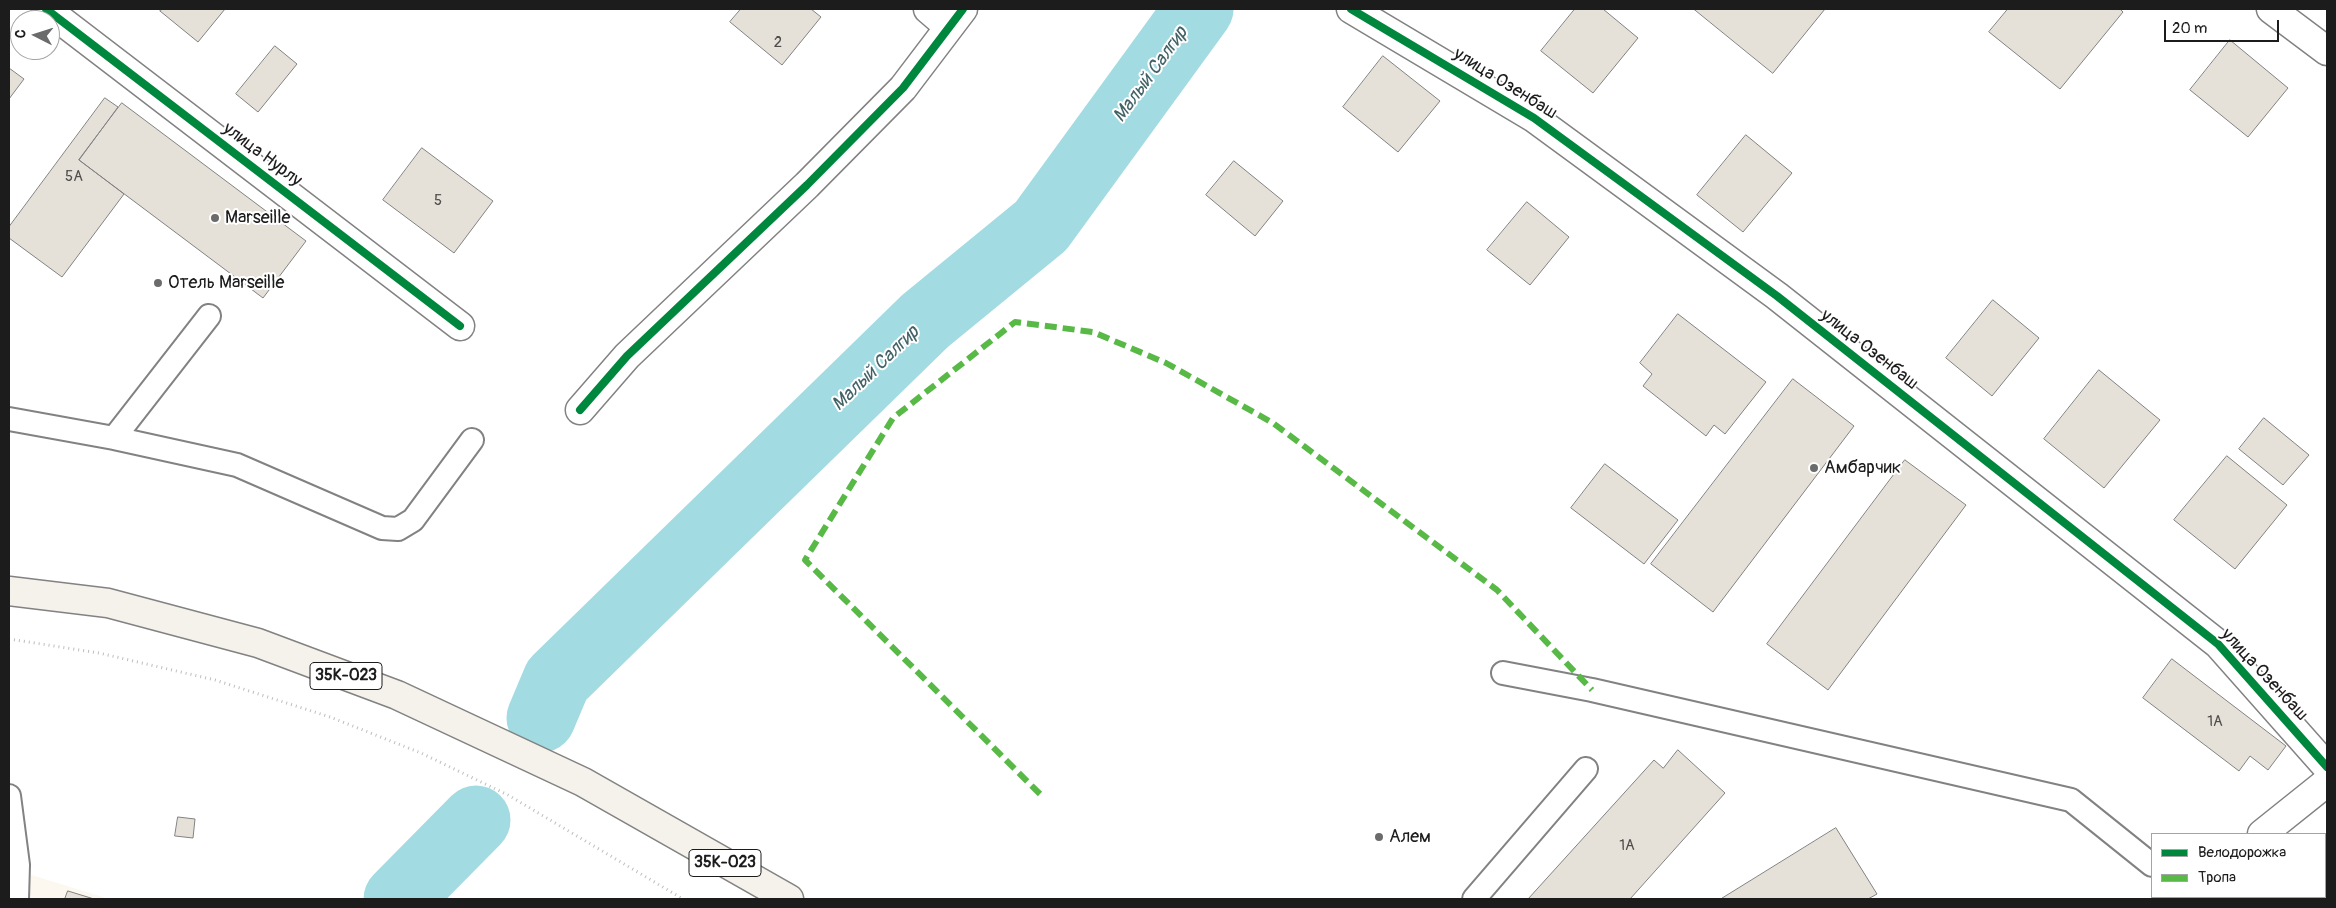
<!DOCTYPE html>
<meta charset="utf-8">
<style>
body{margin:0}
#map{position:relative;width:2336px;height:908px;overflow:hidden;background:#fff;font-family:Pangolin,sans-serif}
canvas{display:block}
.frame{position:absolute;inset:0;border:10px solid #1c1c1c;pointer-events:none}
.legend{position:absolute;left:2151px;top:833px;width:175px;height:65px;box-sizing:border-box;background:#fff;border:1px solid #a4a4a4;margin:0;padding:6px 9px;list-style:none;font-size:15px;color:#1c1c1c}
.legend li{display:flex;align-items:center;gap:10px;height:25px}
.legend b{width:25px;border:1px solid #a4a4a4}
.north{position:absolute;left:10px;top:10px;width:50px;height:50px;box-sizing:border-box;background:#fff;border:1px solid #a4a4a4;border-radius:50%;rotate:275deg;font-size:14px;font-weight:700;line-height:20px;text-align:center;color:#1c1c1c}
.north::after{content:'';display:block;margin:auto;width:18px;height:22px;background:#6b6b6b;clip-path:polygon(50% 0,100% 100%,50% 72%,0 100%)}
.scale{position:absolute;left:2164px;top:20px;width:115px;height:22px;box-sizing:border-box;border:2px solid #1c1c1c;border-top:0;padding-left:6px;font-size:15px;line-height:18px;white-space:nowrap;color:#1c1c1c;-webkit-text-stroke:4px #fff;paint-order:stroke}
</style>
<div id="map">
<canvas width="2336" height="908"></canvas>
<div class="frame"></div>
<ul class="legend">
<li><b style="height:6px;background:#00873e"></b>Велодорожка</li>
<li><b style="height:6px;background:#58b947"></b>Тропа</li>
</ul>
<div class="north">С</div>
<div class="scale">20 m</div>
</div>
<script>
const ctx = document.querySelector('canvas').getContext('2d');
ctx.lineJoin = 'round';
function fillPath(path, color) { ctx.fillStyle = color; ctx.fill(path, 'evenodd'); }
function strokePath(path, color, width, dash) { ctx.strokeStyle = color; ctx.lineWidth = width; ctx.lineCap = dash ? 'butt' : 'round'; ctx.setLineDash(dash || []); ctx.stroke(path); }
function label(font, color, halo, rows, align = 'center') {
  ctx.font = font + ' Pangolin,sans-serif'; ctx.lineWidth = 4; ctx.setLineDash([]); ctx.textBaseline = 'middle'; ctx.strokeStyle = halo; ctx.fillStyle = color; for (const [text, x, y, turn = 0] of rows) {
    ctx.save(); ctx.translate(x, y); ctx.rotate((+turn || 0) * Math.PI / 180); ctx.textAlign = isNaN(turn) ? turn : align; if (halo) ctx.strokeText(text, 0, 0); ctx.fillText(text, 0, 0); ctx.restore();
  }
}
fillPath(new Path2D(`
 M 9,868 L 109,899 L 9,899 Z`), '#fcf7ef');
strokePath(new Path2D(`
 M 541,718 L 557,680 L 925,321 L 1041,226 L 1199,9
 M 398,899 L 476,820`), '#a3dbe2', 69);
const building = new Path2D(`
 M 163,9 L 225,9 L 198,42 L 160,11 Z
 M 741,9 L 811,9 L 821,17 L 782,65 L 730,22 Z
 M 1575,9 L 1603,9 L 1638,38 L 1593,93 L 1541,51 Z
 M 1694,9 L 1825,9 L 1773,73 Z
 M 2008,9 L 2120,9 L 2123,12 L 2060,89 L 1989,32 Z
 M 2230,40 L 2288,88 L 2248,137 L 2190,90 Z
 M 275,46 L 297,64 L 258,112 L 236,94 Z
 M 1383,56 L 1440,101 L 1398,152 L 1343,107 Z
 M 9,68 L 24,79 L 9,99 Z
 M 105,98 L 118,107 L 79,160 L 124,194 L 62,277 L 9,238 L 9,227 Z
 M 122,103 L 306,241 L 263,298 L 79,160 Z
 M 1746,135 L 1792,173 L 1743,232 L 1697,195 Z
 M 422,148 L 493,201 L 454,253 L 383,200 Z
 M 1234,161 L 1283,201 L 1255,236 L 1206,195 Z
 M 1527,202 L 1569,237 L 1530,285 L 1487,250 Z
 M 1993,300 L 2039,338 L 1992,396 L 1946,358 Z
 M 1678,314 L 1766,382 L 1725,434 L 1714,425 L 1706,436 L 1643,386 L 1652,374 L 1640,363 Z
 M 2099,370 L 2160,420 L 2104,488 L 2044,439 Z
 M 1793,379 L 1854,426 L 1713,612 L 1651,564 Z
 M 2264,418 L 2309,455 L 2283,485 L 2239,449 Z
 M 2227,456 L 2287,505 L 2235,569 L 2174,520 Z
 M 1905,460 L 1966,505 L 1828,690 L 1767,644 Z
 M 1605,464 L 1678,520 L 1644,564 L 1571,508 Z
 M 2172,659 L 2286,746 L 2268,770 L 2250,756 L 2239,771 L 2143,698 Z
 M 1678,750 L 1725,793 L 1630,899 L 1528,899 L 1654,760 L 1663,768 Z
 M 178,817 L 195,819 L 193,838 L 175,836 Z
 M 1836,828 L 1877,894 L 1868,899 L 1721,899 Z
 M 68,891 L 94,899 L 65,899 Z`);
fillPath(building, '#e6e1d8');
strokePath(building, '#828282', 1);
const lane = new Path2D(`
 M 9,419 L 114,438 L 237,465 L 382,528 L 398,529 L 413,520 L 472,440
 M 114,438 L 209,316
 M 1503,673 L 1592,690 L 2071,800 L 2152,865
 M 9,796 L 18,865 L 17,899
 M 1474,899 L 1586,769`);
const street = new Path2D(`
 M 46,9 L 460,326
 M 928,9 L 949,27
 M 1351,9 L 1534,118 L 1777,296 L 2218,644 L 2327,767
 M 2271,9 L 2327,51
 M 580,410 L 627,356 L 807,185 L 903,88 L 963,9`);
const secondary = new Path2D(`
 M 2262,834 L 2327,782
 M 2178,899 L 2181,897`);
const primary = new Path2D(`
 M 9,591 L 108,603 L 258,643 L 397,695 L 583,782 L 789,899`);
strokePath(lane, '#828282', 26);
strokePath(street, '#828282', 31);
strokePath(secondary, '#828282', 31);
strokePath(primary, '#828282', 31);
strokePath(new Path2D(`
 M 9,639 L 99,653 L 215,680 L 330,717 L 421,753 L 508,795 L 683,899`), '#bebebe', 3, [1, 4]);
strokePath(lane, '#fff', 22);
strokePath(street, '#fff', 28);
strokePath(secondary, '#fff', 28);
strokePath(primary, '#f5f1eb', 28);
strokePath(new Path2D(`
 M 1040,794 L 805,560 L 893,418 L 1015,322 L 1093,332 L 1166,363 L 1273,423 L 1497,590 L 1592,690`), '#58b947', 6, [12, 6]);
strokePath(new Path2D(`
 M 46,9 L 460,326
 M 1351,9 L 1534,118 L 1777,296 L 2218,644 L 2327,767
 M 580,410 L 627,356 L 807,185 L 903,88 L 963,9`), '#00873e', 8);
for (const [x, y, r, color] of [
 [215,218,5,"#6b6b6b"],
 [158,283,5,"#6b6b6b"],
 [1814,468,5,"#6b6b6b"],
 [1379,837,5,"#6b6b6b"]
]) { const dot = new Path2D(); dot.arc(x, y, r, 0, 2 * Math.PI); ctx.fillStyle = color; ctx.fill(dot); strokePath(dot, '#fff', 2); }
label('15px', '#4e4d4b', null, [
 ["2",778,43],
 ["5А",74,177],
 ["5",438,201],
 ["1А",2215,722],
 ["1А",1627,846]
]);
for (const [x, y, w] of [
 [346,676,72],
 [725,863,72]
]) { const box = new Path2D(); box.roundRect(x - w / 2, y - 13.5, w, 27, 4); ctx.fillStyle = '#fff'; ctx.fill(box); strokePath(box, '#1c1c1c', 1); }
label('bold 16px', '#1c1c1c', null, [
 ["35К-023",346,676],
 ["35К-023",725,863]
]);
label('18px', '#1c1c1c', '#fff', [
 ["улица Озенбаш",1505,84,32],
 ["улица Нурлу",262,155,37],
 ["улица Озенбаш",1869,350,38],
 ["улица Озенбаш",2264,675,47]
]);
label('18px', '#1c1c1c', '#fff', [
 ["Marseille",225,218],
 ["Отель Marseille",168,283],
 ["Амбарчик",1824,468],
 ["Алем",1389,837]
], 'left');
label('italic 19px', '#426266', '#fff', [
 ["Малый Салгир",1151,75,-54],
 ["Малый Салгир",876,369,-44]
]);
</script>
